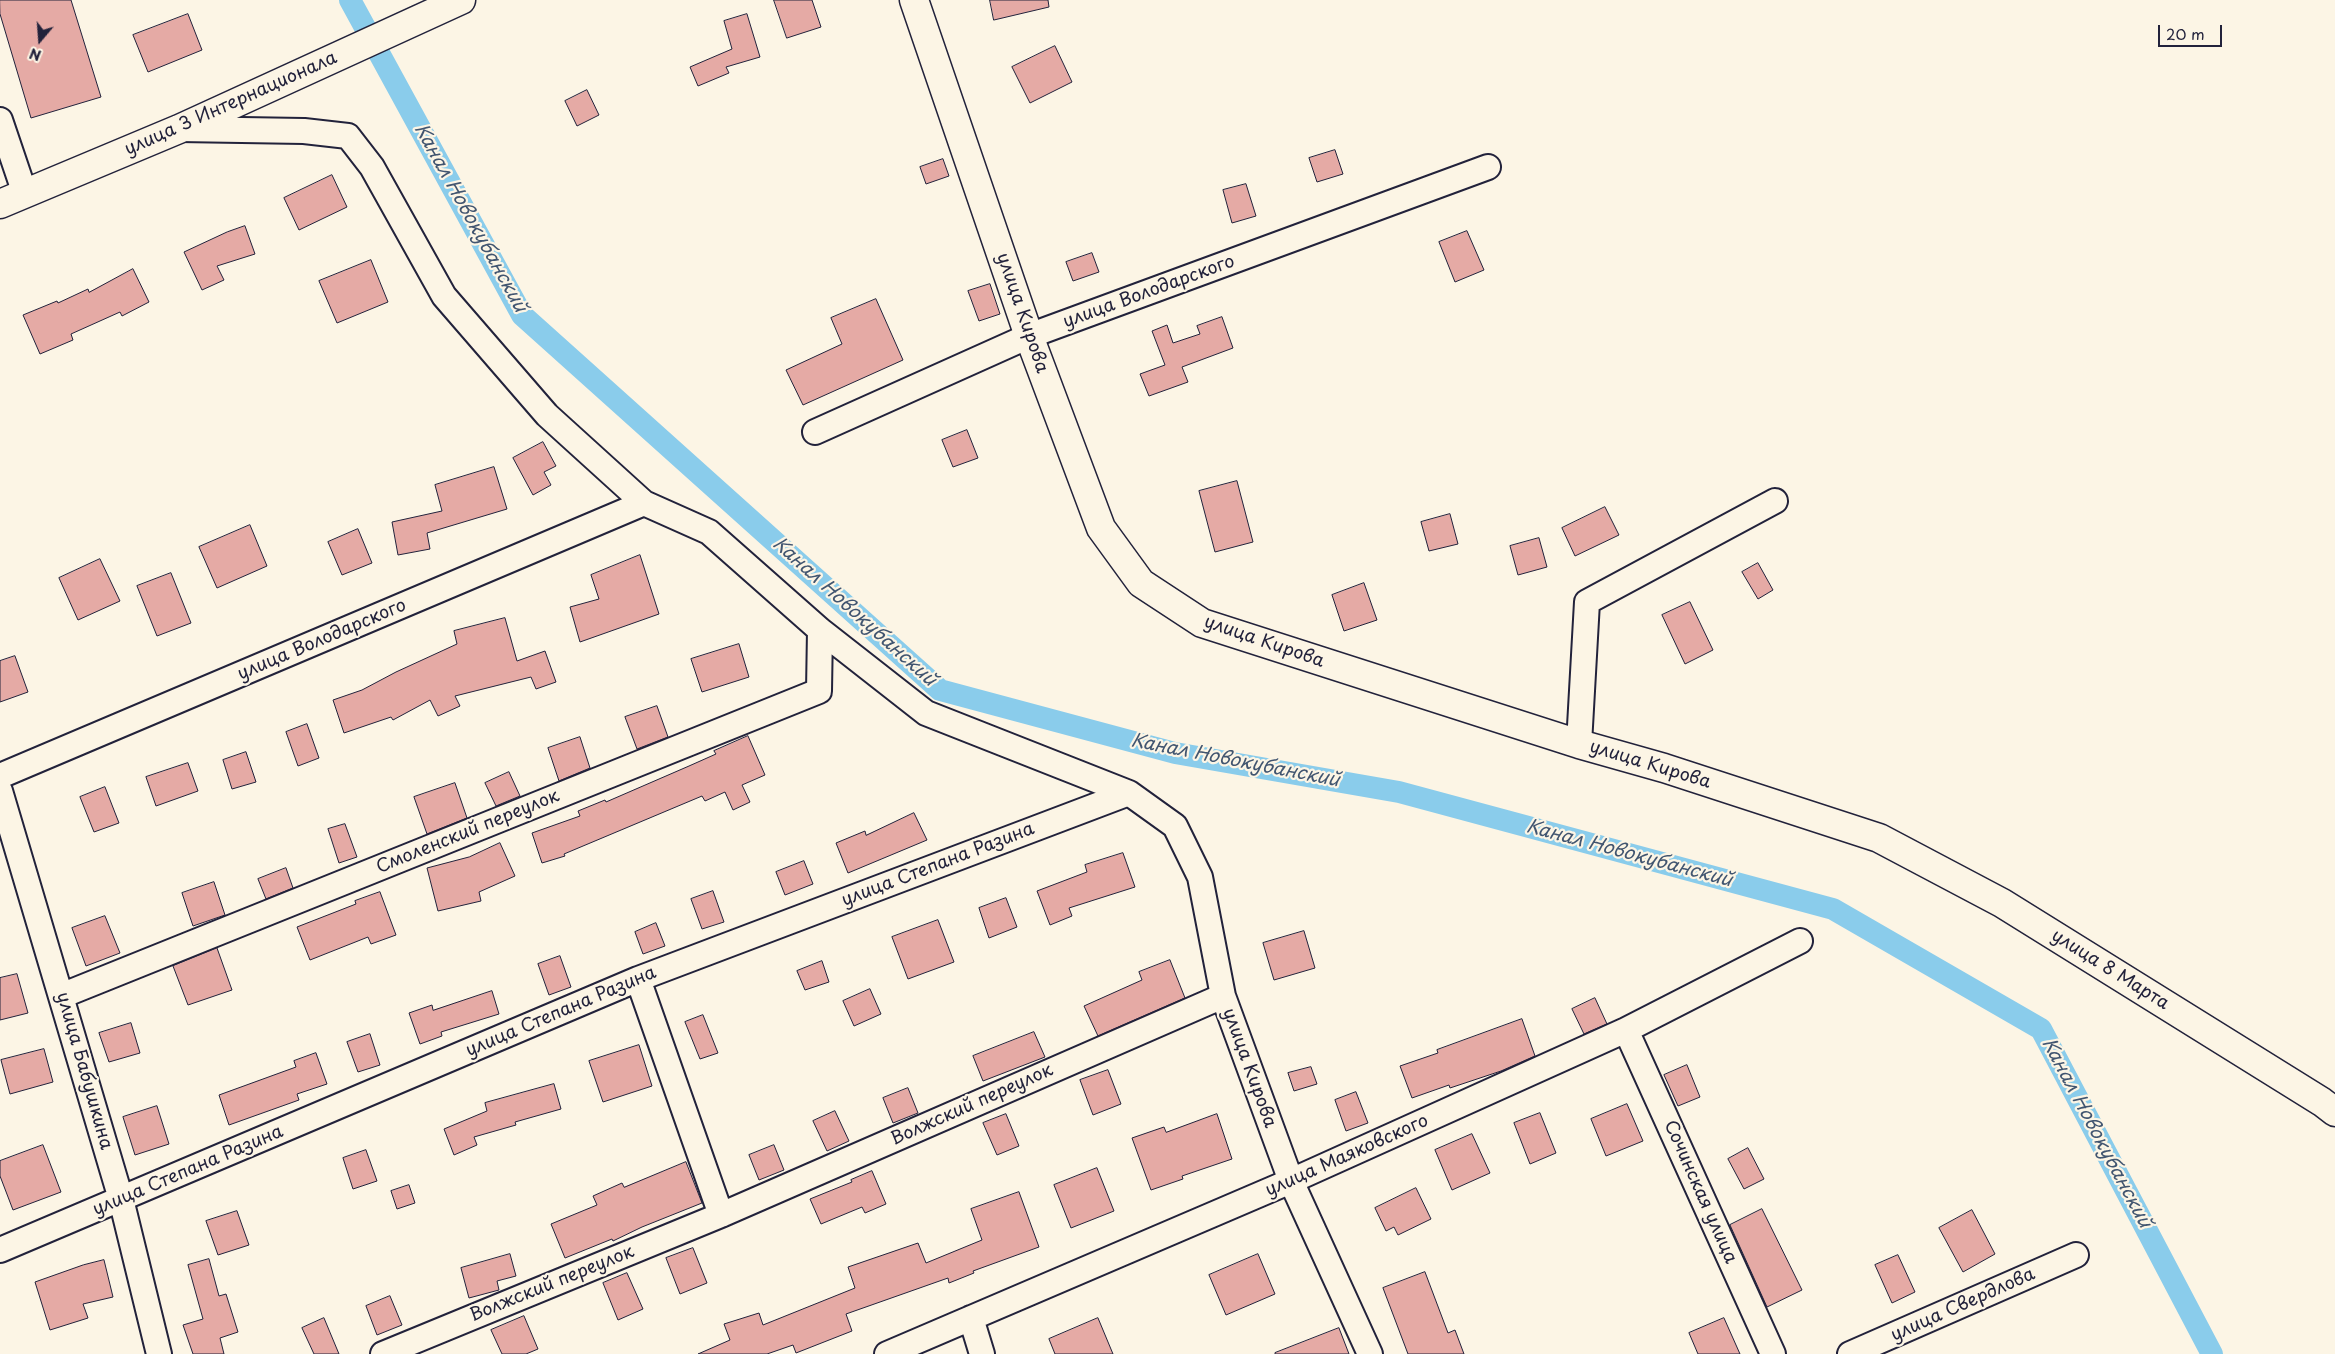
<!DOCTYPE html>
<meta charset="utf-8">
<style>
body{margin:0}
#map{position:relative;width:2335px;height:1354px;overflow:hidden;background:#fcf5e5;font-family:"Playpen Sans",sans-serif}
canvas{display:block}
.north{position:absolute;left:15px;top:15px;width:50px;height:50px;-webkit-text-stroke:4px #fcf5e5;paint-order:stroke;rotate:198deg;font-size:14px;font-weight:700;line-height:20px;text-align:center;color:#22223b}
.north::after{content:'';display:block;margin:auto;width:18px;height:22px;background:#22223b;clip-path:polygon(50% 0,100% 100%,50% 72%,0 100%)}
.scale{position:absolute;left:2158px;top:25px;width:64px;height:22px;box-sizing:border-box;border:2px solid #22223b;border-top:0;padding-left:6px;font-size:15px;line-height:18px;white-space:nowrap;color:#22223b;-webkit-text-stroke:4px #fcf5e5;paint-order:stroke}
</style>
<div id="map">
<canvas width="2335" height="1354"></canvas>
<div class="north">N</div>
<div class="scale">20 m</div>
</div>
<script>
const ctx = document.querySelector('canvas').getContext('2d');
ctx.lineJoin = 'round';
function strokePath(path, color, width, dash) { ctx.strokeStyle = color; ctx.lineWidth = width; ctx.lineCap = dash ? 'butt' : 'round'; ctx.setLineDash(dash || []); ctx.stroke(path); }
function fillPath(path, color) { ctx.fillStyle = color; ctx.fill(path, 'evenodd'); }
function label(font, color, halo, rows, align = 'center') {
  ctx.font = font + ' "Playpen Sans",sans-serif'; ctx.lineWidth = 4.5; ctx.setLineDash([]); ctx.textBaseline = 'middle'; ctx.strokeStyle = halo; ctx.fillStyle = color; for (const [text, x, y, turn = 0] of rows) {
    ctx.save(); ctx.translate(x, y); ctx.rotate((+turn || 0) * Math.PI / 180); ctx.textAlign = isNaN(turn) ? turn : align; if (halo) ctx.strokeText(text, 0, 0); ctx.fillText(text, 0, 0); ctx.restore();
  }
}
strokePath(new Path2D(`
 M 350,0 L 522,315 L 940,690 L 1175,753 L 1399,792 L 1833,909 L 2041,1029 L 2212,1354`), '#8acceb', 22);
const building = new Path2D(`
 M 0,0 L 71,0 L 101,97 L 31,118 L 0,14 Z
 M 774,0 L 812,0 L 821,27 L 787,38 Z
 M 990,0 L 1048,0 L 1049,7 L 994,20 Z
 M 188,14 L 202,50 L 148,72 L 133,35 Z
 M 747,14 L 760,57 L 726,67 L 729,73 L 698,86 L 690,67 L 732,49 L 724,21 Z
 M 1055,46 L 1072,82 L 1030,103 L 1012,67 Z
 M 587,90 L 599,115 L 577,126 L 565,101 Z
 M 1335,150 L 1343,174 L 1317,182 L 1309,158 Z
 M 943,159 L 949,176 L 926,184 L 920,167 Z
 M 332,175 L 347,207 L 299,230 L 284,198 Z
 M 1246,184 L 1256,216 L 1232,223 L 1223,190 Z
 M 245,226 L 255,254 L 217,266 L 224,280 L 202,290 L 184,252 L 227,232 Z
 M 1467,231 L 1484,270 L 1455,282 L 1439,242 Z
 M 1092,253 L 1099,272 L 1073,281 L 1066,262 Z
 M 371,260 L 388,302 L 337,323 L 319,281 Z
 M 133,269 L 149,302 L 122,316 L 120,312 L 71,334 L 73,340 L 40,354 L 23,315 L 57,301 L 58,303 L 88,289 L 89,292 Z
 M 990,284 L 1000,314 L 979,321 L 968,291 Z
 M 876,299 L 903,360 L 803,405 L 786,370 L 842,344 L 831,318 Z
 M 1222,317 L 1233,348 L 1182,367 L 1188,382 L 1149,396 L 1140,374 L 1165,365 L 1152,331 L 1167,325 L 1173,343 L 1200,334 L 1197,326 Z
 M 967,430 L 978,458 L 953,467 L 942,440 Z
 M 543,442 L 556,466 L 544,472 L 551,485 L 533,495 L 513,458 Z
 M 494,467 L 507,509 L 427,533 L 430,549 L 398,555 L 392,522 L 442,511 L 435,485 Z
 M 1237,481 L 1253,542 L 1215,552 L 1199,491 Z
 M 1605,507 L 1619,535 L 1575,556 L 1562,528 Z
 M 1450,514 L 1458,544 L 1429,551 L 1421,522 Z
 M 250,525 L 267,566 L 217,588 L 199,547 Z
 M 358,529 L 372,563 L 342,575 L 328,542 Z
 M 1539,538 L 1547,567 L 1518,575 L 1510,546 Z
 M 640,555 L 659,614 L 580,642 L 570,607 L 599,599 L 591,575 Z
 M 100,559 L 120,601 L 78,620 L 59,578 Z
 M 1758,563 L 1773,590 L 1758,599 L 1742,572 Z
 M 171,573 L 191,623 L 157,636 L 137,586 Z
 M 1364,583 L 1377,620 L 1344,631 L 1332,595 Z
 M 1690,602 L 1713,650 L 1685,664 L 1662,615 Z
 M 505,618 L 517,661 L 545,651 L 556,682 L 536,689 L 531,677 L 455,696 L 460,706 L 438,716 L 430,700 L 393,720 L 391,717 L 344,733 L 333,700 L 362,690 L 396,672 L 457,644 L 454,631 Z
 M 739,644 L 749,677 L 702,692 L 691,659 Z
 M 15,656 L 28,692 L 0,702 L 0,661 Z
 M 657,706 L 668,737 L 637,749 L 625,717 Z
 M 307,724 L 319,758 L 298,766 L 286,732 Z
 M 748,736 L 765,775 L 742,785 L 750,802 L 733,810 L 725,792 L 705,801 L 702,796 L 564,854 L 565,856 L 542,863 L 532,833 L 580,816 L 578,811 L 605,800 L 606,802 L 689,766 L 716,754 L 714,751 Z
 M 580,737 L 590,768 L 559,781 L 548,748 Z
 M 246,752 L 256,782 L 232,789 L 223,760 Z
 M 188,763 L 198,791 L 156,806 L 146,777 Z
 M 509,772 L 520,796 L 496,806 L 485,783 Z
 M 455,783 L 467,818 L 427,834 L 414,797 Z
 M 105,787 L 119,823 L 94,832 L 80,797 Z
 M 914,813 L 927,840 L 848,873 L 836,843 L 865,831 L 866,835 Z
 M 345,824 L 357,857 L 339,863 L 328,829 Z
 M 500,843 L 515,876 L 479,892 L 481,901 L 438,911 L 427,868 L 469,857 Z
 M 1123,853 L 1135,887 L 1069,908 L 1072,916 L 1050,925 L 1037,891 L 1087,872 L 1085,865 Z
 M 804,861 L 813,884 L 785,895 L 776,872 Z
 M 286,868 L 293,888 L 266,899 L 258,879 Z
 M 214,882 L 225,915 L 193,926 L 182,893 Z
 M 713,891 L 724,922 L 702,929 L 691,899 Z
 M 380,892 L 396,935 L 371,944 L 368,937 L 310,960 L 297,927 L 356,904 L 355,901 Z
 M 1006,898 L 1017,927 L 989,938 L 979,908 Z
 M 105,916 L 120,953 L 86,966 L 72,928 Z
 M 938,920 L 954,962 L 908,979 L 892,937 Z
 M 656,923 L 665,946 L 643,954 L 635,932 Z
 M 1304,931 L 1315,968 L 1274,980 L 1263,943 Z
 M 217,948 L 232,990 L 188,1005 L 173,966 Z
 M 560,956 L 571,987 L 549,995 L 538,964 Z
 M 1170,960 L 1185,998 L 1098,1036 L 1084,1006 L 1142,980 L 1139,972 Z
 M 822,961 L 829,982 L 805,990 L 797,971 Z
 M 17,974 L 28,1013 L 0,1020 L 0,978 Z
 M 870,989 L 881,1014 L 854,1026 L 843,1001 Z
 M 492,991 L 499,1014 L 441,1032 L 442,1036 L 420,1044 L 409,1013 L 432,1005 L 433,1010 Z
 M 1595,998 L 1607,1024 L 1584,1034 L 1572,1009 Z
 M 703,1015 L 718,1053 L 700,1059 L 685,1022 Z
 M 1522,1019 L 1535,1056 L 1501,1071 L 1450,1088 L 1449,1085 L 1412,1098 L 1400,1066 L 1438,1053 L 1437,1050 Z
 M 131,1023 L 140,1053 L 109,1062 L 99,1033 Z
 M 1034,1032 L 1045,1057 L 983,1081 L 973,1056 Z
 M 370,1034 L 380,1065 L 358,1072 L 347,1042 Z
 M 639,1045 L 652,1086 L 603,1102 L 589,1061 Z
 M 44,1049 L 53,1082 L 10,1094 L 1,1060 Z
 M 316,1053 L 327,1084 L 297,1094 L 299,1100 L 229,1125 L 219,1095 L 296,1067 L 294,1061 Z
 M 1687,1065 L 1700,1097 L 1678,1106 L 1664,1075 Z
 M 1311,1067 L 1317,1084 L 1294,1091 L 1288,1073 Z
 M 1108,1070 L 1121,1104 L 1093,1115 L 1080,1080 Z
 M 554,1084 L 561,1109 L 515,1122 L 516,1125 L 474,1137 L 477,1145 L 454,1155 L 444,1129 L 487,1111 L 485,1103 Z
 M 908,1088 L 918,1113 L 893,1123 L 883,1098 Z
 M 1356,1092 L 1368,1123 L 1346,1131 L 1335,1100 Z
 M 1627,1104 L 1643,1141 L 1606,1156 L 1591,1119 Z
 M 157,1106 L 169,1144 L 135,1155 L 123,1117 Z
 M 835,1111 L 849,1141 L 827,1151 L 813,1121 Z
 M 1540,1113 L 1556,1153 L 1530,1164 L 1514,1123 Z
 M 1006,1114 L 1019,1146 L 997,1155 L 983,1123 Z
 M 1217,1114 L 1232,1159 L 1182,1176 L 1183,1179 L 1151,1190 L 1132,1138 L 1164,1127 L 1166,1132 Z
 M 1472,1134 L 1490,1173 L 1452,1190 L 1435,1150 Z
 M 43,1145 L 61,1192 L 13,1210 L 0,1176 L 0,1161 Z
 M 774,1145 L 784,1170 L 759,1180 L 749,1155 Z
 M 1748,1148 L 1764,1179 L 1744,1189 L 1728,1159 Z
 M 366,1150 L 377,1181 L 353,1189 L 343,1158 Z
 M 686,1162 L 702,1203 L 642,1227 L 613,1241 L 612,1239 L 565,1258 L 551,1224 L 597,1205 L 593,1196 L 622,1183 L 624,1187 Z
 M 1097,1168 L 1114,1211 L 1071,1228 L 1054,1185 Z
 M 872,1171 L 886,1204 L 865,1213 L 862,1207 L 821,1224 L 810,1199 L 852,1182 L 851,1180 Z
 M 409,1185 L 415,1203 L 397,1209 L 391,1191 Z
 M 1416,1188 L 1431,1219 L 1398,1235 L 1394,1227 L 1386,1231 L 1375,1208 Z
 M 1019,1192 L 1039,1247 L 973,1271 L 974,1273 L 949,1283 L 948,1278 L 846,1314 L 852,1331 L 796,1353 L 793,1345 L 767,1354 L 698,1354 L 730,1340 L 724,1324 L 759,1313 L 763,1325 L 855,1288 L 848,1267 L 918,1243 L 926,1263 L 982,1240 L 971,1209 Z
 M 1762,1209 L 1802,1290 L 1767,1307 L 1730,1225 Z
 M 1972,1210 L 1995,1254 L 1963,1272 L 1939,1228 Z
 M 237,1211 L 249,1245 L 218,1255 L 206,1221 Z
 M 693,1248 L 707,1283 L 680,1294 L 666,1258 Z
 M 510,1254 L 516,1276 L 497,1281 L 499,1290 L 469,1298 L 461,1268 Z
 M 1258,1254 L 1275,1294 L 1226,1315 L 1209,1275 Z
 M 1898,1255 L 1915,1292 L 1892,1303 L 1875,1265 Z
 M 209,1259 L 219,1296 L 226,1294 L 238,1332 L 220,1338 L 224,1354 L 193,1354 L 183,1325 L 203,1319 L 188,1265 Z
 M 104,1260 L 113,1297 L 83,1304 L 88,1318 L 50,1330 L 35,1282 L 83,1265 Z
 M 1425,1272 L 1448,1333 L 1455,1330 L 1464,1354 L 1408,1354 L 1383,1288 Z
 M 627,1273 L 643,1309 L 618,1320 L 603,1283 Z
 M 390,1296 L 402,1325 L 377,1335 L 366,1306 Z
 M 524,1316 L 538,1349 L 526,1354 L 502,1354 L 491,1330 Z
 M 324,1318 L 339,1354 L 314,1354 L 302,1328 Z
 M 1098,1318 L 1113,1354 L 1055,1354 L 1049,1339 Z
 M 1724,1318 L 1740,1354 L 1698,1354 L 1689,1333 Z
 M 1339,1328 L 1349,1354 L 1275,1354 L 1275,1353 Z`);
fillPath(building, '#e5aaa5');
strokePath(building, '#22223b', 1);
const street = new Path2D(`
 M 0,120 L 25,194
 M 179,129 L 304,131 L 348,136 L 372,167 L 444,296 L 547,415 L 644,503 L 709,532 L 820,630 L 926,713 L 1129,793 L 1175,826 L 1200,877 L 1223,996 L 1291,1181 L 1370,1354
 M 815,432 L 1029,336 L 1488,167
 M 1579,744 L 1587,602 L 1775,501
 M 0,776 L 644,503
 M 0,791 L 121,1199 L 159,1354
 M 638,979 L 721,1215
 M 61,996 L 819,691 L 820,630
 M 1626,1030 L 1773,1354
 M 0,1250 L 638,979 L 1129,793
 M 971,1318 L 982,1354
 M 383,1354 L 721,1215 L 1223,996
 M 887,1354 L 1291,1181 L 1626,1030 L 1800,941
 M 1850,1354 L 2076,1255`);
const primary = new Path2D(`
 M 914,0 L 1029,336 L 1101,528 L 1141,583 L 1202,623 L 1579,744 L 1664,768 L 1879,838 L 2002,903 L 2322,1102 L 2335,1112
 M 0,204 L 179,129 L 461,0`);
strokePath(street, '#22223b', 28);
strokePath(primary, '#22223b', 31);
strokePath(street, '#fcf5e5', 24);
strokePath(primary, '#fcf5e5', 28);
label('18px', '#22223b', '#fcf5e5', [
 ["улица 3 Интернационала",231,104,-24],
 ["улица Володарского",1149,292,-20],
 ["улица Кирова",1022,313,71],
 ["улица Володарского",322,640,-23],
 ["улица Кирова",1264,642,19],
 ["улица Кирова",1650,765,17],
 ["Смоленский переулок",468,832,-22],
 ["улица Степана Разина",938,865,-21],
 ["улица 8 Марта",2110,970,32],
 ["улица Степана Разина",561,1012,-23],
 ["улица Кирова",1249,1068,70],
 ["улица Бабушкина",84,1071,74],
 ["Волжский переулок",972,1105,-24],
 ["улица Маяковского",1347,1156,-24],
 ["улица Степана Разина",188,1171,-23],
 ["Сочинская улица",1700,1192,66],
 ["Волжский переулок",552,1284,-22],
 ["улица Свердлова",1963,1305,-24]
]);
label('italic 19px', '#415570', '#fcf5e5', [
 ["Канал Новокубанский",470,218,61],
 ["Канал Новокубанский",854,612,42],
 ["Канал Новокубанский",1235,761,11],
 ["Канал Новокубанский",1629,854,15],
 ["Канал Новокубанский",2096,1133,62]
]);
</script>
